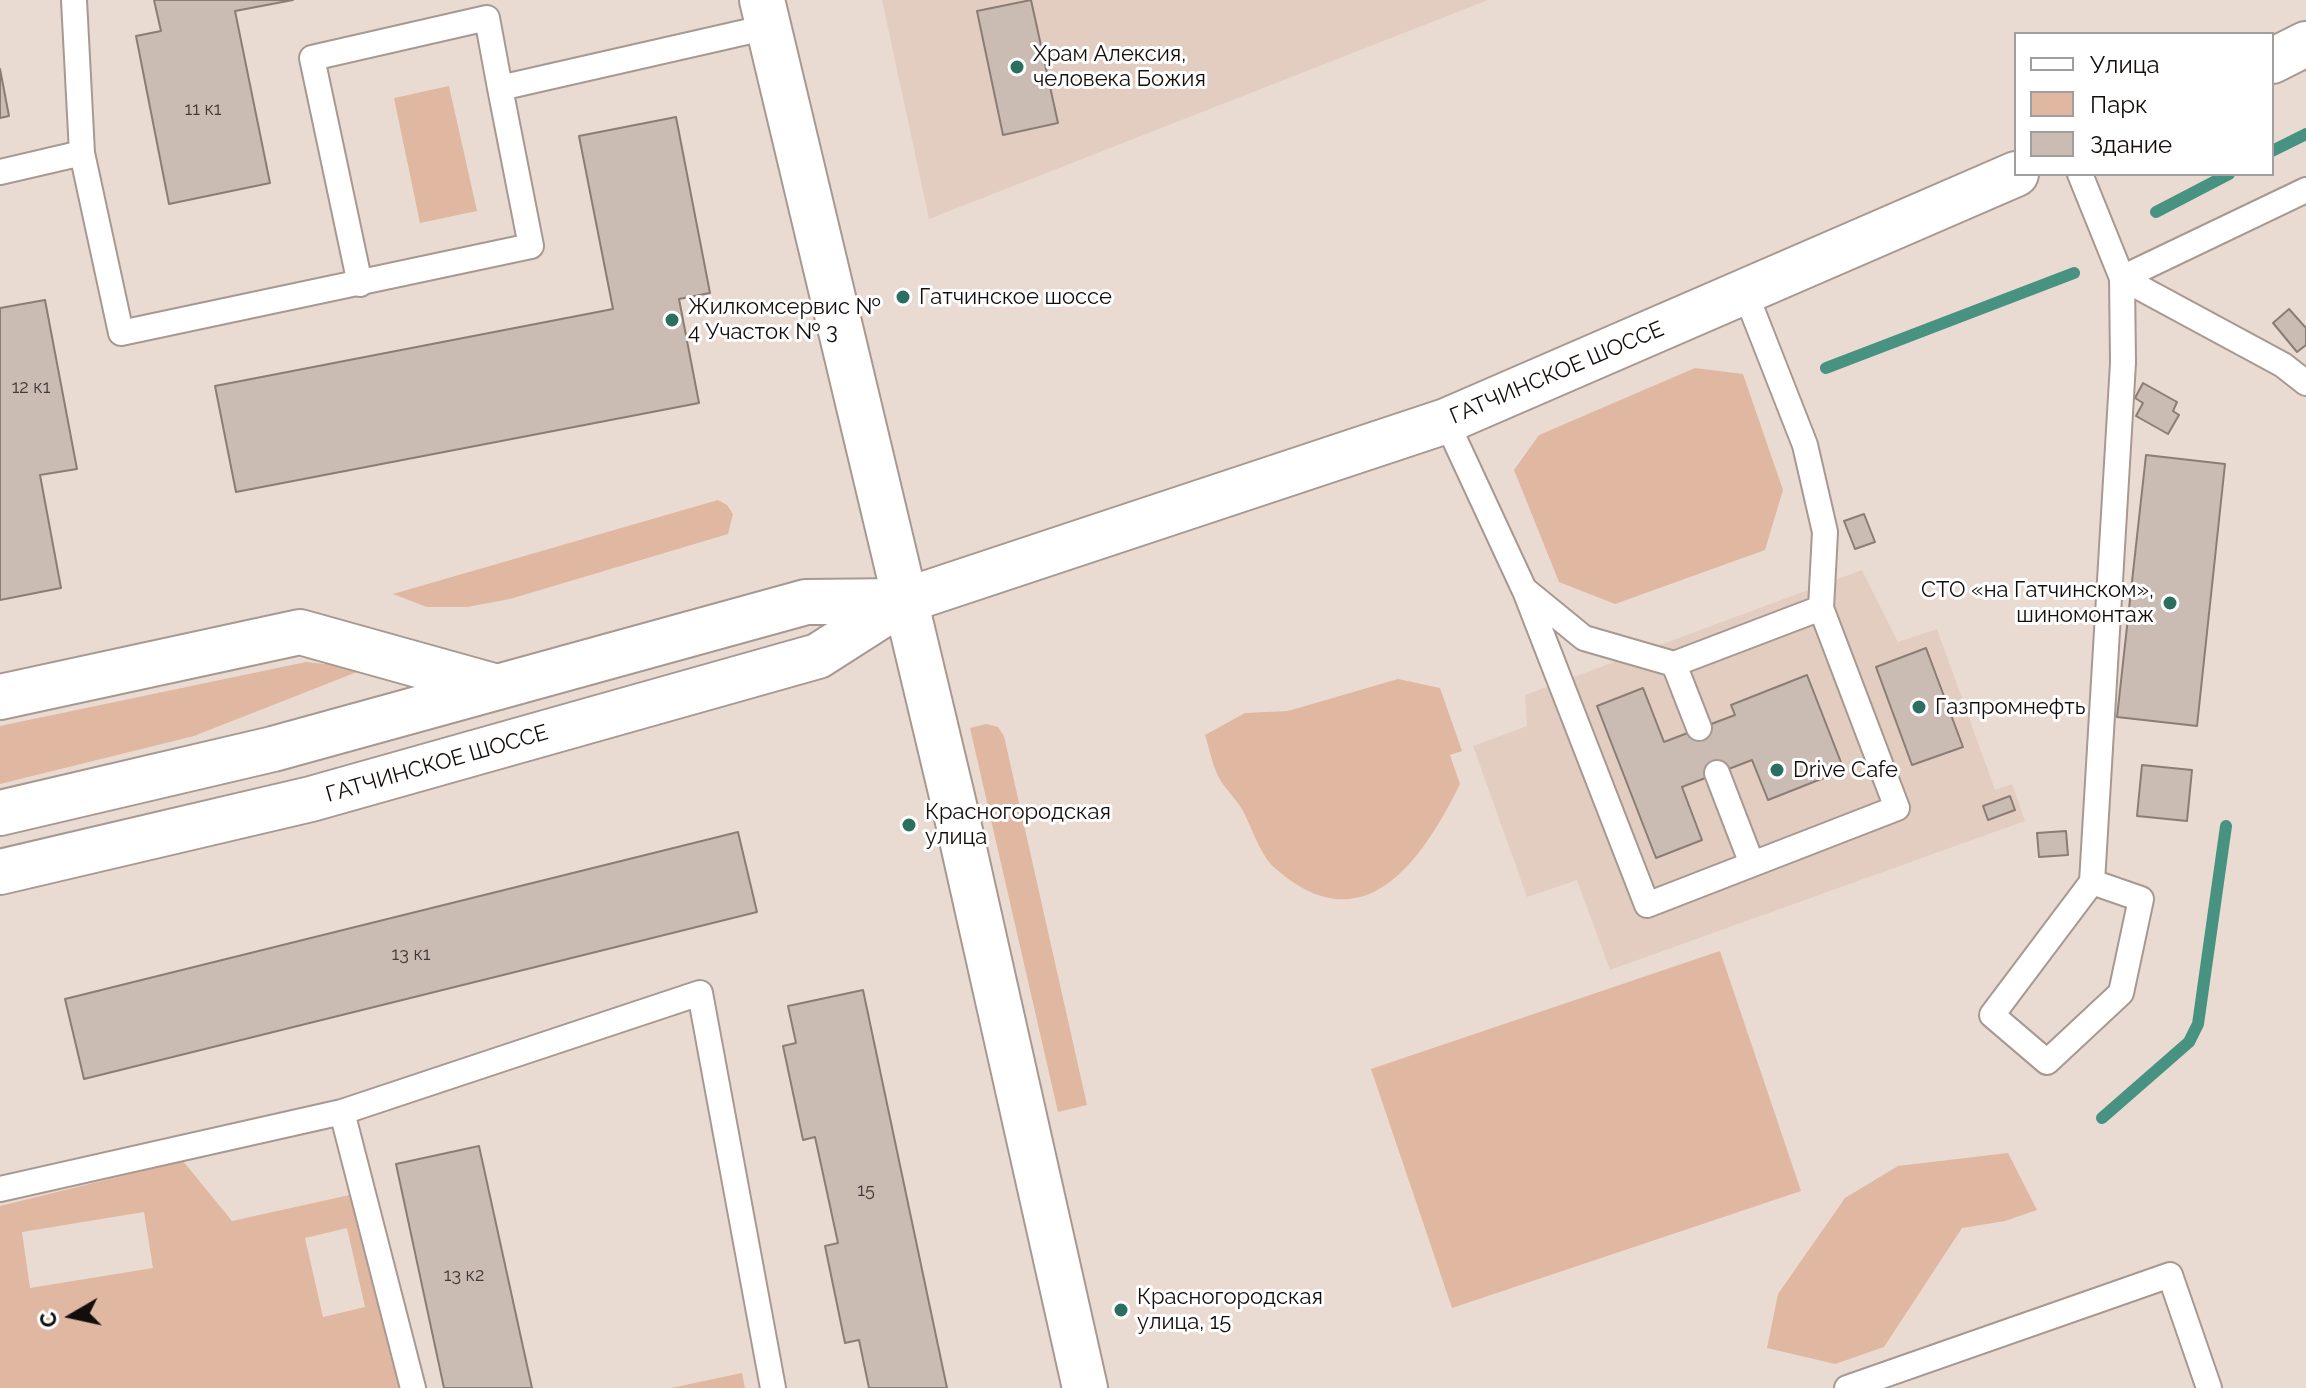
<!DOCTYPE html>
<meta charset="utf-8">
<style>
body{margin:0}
#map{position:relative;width:2306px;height:1388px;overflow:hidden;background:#eadbd2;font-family:Raleway,sans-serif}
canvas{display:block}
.legend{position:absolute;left:2014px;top:32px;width:260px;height:144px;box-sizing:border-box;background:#fff;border:2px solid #a19f9d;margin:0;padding:10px 14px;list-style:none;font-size:24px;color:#130e0b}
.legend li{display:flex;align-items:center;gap:16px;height:40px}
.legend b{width:40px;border:2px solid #a19f9d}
.north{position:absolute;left:32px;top:1276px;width:80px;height:80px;-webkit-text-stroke:6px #fff;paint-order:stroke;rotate:261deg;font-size:22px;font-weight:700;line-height:32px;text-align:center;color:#130e0b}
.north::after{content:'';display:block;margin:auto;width:28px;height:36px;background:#130e0b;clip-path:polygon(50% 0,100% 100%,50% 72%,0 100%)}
</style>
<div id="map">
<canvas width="2306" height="1388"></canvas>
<ul class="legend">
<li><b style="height:10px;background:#fff"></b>Улица</li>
<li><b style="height:22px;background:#e0b7a0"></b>Парк</li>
<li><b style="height:22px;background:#cabbb3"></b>Здание</li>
</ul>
<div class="north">С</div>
</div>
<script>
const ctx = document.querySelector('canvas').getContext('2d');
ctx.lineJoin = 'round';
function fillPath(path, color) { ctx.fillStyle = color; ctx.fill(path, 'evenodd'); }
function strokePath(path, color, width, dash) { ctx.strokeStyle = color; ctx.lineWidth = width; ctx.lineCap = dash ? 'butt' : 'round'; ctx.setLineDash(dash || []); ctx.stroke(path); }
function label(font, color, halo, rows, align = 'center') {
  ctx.font = font + ' Raleway,sans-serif'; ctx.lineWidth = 6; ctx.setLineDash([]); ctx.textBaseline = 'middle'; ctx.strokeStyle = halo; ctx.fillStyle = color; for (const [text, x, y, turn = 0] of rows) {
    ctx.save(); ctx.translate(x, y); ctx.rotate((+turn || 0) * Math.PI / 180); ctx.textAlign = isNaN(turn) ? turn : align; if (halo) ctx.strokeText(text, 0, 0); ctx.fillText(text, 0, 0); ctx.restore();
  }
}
fillPath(new Path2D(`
 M 882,0 L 1488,0 L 929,219 Z
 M 1862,570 L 1898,642 L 1937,629 L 1995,790 L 2012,784 L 2025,821 L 1610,970 L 1577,880 L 1527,897 L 1473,746 L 1527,726 L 1525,695 Z`), '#e3cdc0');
fillPath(new Path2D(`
 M 449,86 L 477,211 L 420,223 L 394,98 Z
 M 1695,368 L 1743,374 L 1783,490 L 1765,550 L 1615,604 L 1559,582 L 1514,470 L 1539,435 Z
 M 718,500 L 727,505 L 733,514 L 728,534 L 510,599 L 467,607 L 427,607 L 393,594 Z
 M 306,662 L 335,665 L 357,672 L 194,736 L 0,784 L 0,726 Z
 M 1398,679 L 1440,688 L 1462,751 L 1450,755 L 1460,784 C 1422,861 1364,946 1276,869 C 1261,857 1252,828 1243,811 C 1236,798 1224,788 1218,776 C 1212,763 1209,748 1205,735 L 1245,713 L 1288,711 Z
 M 986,724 L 998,727 L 1004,736 L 1087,1105 L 1058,1112 L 970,728 Z
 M 1720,951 L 1801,1191 L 1452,1308 L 1371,1069 Z
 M 2008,1153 L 2037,1210 L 2005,1221 L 1962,1228 L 1884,1347 L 1835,1364 L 1767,1348 L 1778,1294 L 1845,1198 L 1898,1166 Z
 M 183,1161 L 232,1221 L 354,1194 L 399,1388 L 0,1388 L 0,1206 ZM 144,1212 L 153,1268 L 30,1288 L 22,1232 ZM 347,1228 L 365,1307 L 323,1317 L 305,1238 Z
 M 742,1373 L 745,1388 L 671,1388 Z`), '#e0b7a0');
strokePath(new Path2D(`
 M 2272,151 L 2306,134
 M 2156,212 L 2229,174
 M 1826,368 L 2074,273
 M 2102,1118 L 2189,1042 L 2198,1024 L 2226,826`), '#489282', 12);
const building = new Path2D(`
 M 154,0 L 293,0 L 235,11 L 270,183 L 169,204 L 136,36 L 161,31 Z
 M 1031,0 L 1058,123 L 1003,135 L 977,11 Z
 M 0,69 L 9,116 L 0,118 Z
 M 676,117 L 710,293 L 679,299 L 699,403 L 236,492 L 215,386 L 613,309 L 579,136 Z
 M 45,300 L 77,469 L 40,475 L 61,588 L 0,600 L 0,308 Z
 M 2289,309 L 2306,328 L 2306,345 L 2297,352 L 2273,323 Z
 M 2143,383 L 2177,402 L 2173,411 L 2179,415 L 2168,434 L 2136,416 L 2143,403 L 2135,398 Z
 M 2146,455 L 2225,464 L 2197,726 L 2117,717 Z
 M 1864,514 L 1875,542 L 1855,549 L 1844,521 Z
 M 1926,648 L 1963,747 L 1912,765 L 1876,667 Z
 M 1807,675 L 1844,770 L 1768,800 L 1752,760 L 1682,787 L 1702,840 L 1656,858 L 1597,706 L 1643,688 L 1664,742 L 1735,715 L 1731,705 Z
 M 2142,765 L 2192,770 L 2187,821 L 2137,816 Z
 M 2010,796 L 2015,810 L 1988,820 L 1983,806 Z
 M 2066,831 L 2068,855 L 2039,857 L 2037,833 Z
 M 738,832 L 757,912 L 84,1079 L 65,999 Z
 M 863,990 L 947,1388 L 869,1388 L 859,1340 L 845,1343 L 825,1246 L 838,1243 L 815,1137 L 803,1140 L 783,1046 L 796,1043 L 788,1006 Z
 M 479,1146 L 532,1388 L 444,1388 L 396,1164 Z`);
fillPath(building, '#cabbb3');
strokePath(building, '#8a7d75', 2);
const lane = new Path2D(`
 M 82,153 L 121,333 L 531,246 L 500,88 L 768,27
 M 0,172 L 82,153 L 74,0
 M 2080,174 L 2122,278 L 2123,363 L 2092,882 L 1992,1015 L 2047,1062 L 2121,993 L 2141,899 L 2092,882
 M 2306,190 L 2122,278 L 2283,365 L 2306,383
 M 360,284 L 312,58 L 487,18 L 500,88
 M 1446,421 L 1524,589 L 1584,638 L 1674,664 L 1821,608 L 1825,532 L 1805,445 L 1745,292
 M 1525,591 L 1647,905 L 1897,808 L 1821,608
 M 1674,664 L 1699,728
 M 1717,773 L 1752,864
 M 342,1112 L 413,1388
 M 0,1189 L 342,1112 L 700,993 L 773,1388
 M 1847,1388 L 2170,1275 L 2209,1388`);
const street = new Path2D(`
 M 762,0 L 956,813 L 1085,1388
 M 0,697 L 300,632 L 497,687`);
const secondary = new Path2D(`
 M 2272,61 L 2306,44
 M 0,813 L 273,749 L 806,602 L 904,601
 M 0,872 L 311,799 L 818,656 L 904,601 L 1446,421 L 2016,174`);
strokePath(lane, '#a79991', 28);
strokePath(street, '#a79991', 48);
strokePath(secondary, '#a79991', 48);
strokePath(lane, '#fff', 24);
strokePath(street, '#fff', 44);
strokePath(secondary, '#fff', 44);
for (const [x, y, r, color] of [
 [1017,67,8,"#2b6f61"],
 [903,297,8,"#2b6f61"],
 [672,320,8,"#2b6f61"],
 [2170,603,8,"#2b6f61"],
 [1919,707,8,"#2b6f61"],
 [1777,770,8,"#2b6f61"],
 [909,825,8,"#2b6f61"],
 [1121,1310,8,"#2b6f61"]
]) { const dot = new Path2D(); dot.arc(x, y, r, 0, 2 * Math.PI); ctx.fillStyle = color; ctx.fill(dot); strokePath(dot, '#fff', 3); }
label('18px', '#413935', null, [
 ["11 к1",203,110],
 ["12 к1",31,388],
 ["13 к1",411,955],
 ["15",866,1191],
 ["13 к2",464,1276]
]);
label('22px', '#130e0b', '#fff', [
 ["Храм Алексия,",1033,54],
 ["человека Божия",1033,79],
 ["Гатчинское шоссе",919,297],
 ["Жилкомсервис №",688,307],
 ["4 Участок № 3",688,332],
 ["СТО «на Гатчинском»,",2154,590,"right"],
 ["шиномонтаж",2154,615,"right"],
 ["Газпромнефть",1935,707],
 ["Drive Cafe",1793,770],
 ["Красногородская",925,812],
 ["улица",925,837],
 ["Красногородская",1137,1297],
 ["улица, 15",1137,1322]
], 'left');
label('22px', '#130e0b', '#fff', [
 ["ГАТЧИНСКОЕ ШОССЕ",1557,373,-23],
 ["ГАТЧИНСКОЕ ШОССЕ",437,764,-16]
]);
</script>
